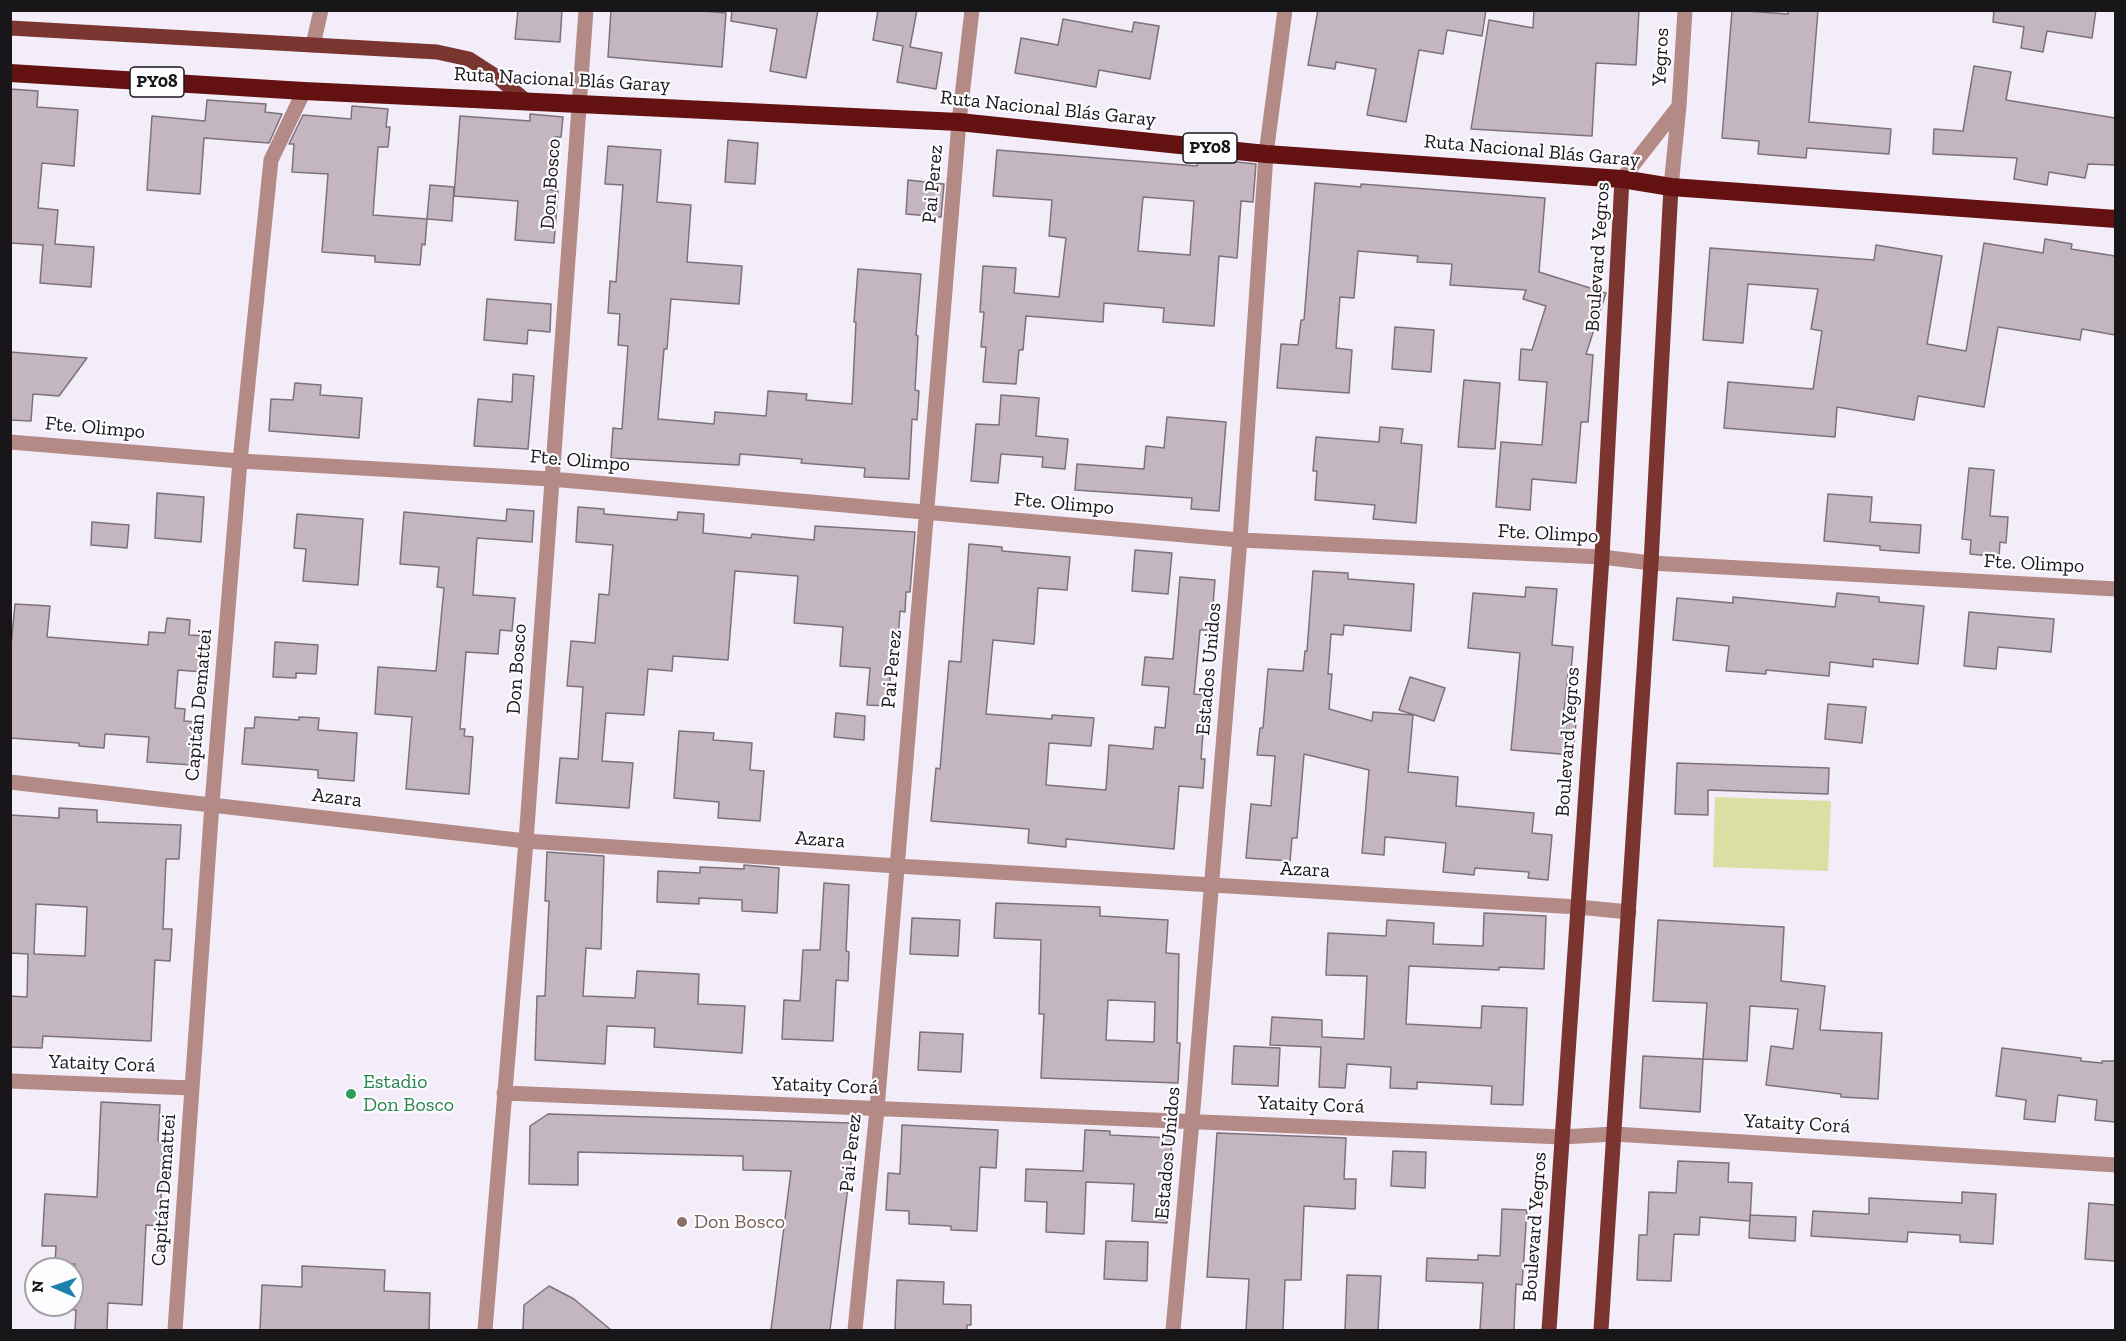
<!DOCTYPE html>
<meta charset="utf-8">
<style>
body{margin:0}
#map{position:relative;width:2126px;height:1341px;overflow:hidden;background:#f3ecf9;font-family:"Zilla Slab",serif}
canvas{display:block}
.frame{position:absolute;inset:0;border:12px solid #19161a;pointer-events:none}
.north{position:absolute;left:24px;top:1257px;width:60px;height:60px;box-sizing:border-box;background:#fdfcfe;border:2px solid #a2a0a3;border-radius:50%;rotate:272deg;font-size:16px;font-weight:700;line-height:24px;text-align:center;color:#19161a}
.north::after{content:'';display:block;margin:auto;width:21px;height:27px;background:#1b81ab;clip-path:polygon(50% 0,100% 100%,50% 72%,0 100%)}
</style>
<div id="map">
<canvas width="2126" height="1341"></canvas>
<div class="frame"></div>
<div class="north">N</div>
</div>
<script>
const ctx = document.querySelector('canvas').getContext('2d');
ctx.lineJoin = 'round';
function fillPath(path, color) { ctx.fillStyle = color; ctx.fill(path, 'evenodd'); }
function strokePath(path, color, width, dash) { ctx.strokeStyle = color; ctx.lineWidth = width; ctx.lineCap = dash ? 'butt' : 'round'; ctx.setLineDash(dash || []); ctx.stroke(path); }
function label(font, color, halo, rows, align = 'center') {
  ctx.font = font + ' "Zilla Slab",serif'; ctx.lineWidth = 4.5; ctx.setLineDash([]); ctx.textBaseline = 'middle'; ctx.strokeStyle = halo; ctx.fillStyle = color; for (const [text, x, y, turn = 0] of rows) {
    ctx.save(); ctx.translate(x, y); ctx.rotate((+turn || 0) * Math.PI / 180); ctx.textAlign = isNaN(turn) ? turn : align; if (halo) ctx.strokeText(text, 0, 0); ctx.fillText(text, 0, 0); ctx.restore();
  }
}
fillPath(new Path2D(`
 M 1715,797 L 1831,801 L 1828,871 L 1713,867 Z`), '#dae0a4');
const building = new Path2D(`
 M 518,10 L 562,10 L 560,42 L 515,39 Z
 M 611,10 L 693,10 L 726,13 L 722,67 L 608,57 Z
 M 732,10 L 818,10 L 806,78 L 770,71 L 777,29 L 731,21 Z
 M 878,10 L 917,10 L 910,47 L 942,53 L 936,89 L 897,82 L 903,46 L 873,40 Z
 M 1318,10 L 1486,10 L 1482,36 L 1447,30 L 1443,54 L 1419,50 L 1406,122 L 1367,115 L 1376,69 L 1336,62 L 1335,69 L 1308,65 Z
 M 1534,10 L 1639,10 L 1636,65 L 1596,63 L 1592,136 L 1471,129 L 1489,20 L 1533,28 Z
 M 1732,10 L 1788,14 L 1788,10 L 1818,10 L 1809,122 L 1891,129 L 1889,154 L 1807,148 L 1806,158 L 1758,154 L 1759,141 L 1722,138 Z
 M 1994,10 L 2096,10 L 2092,38 L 2047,31 L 2043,52 L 2021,48 L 2024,27 L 1993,22 Z
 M 1063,19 L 1132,32 L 1134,22 L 1159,26 L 1150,79 L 1099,70 L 1096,87 L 1015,73 L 1021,38 L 1058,45 Z
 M 1974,66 L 2011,72 L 2006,100 L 2115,118 L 2115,165 L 2088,164 L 2085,178 L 2049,172 L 2047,185 L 2014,179 L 2017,158 L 1933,154 L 1934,129 L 1963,131 Z
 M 10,89 L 38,91 L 37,107 L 78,110 L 74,166 L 42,163 L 38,208 L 58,210 L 55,244 L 94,247 L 91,287 L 40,283 L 43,245 L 10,243 Z
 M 207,100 L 266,104 L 265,112 L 282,114 L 269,143 L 204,138 L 200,194 L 147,190 L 152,116 L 205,121 Z
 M 352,106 L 388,109 L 386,127 L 390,127 L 388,147 L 378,147 L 373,215 L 427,219 L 425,245 L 422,244 L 420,265 L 375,262 L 375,256 L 322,252 L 328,174 L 292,172 L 294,144 L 289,144 L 303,115 L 351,119 Z
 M 530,114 L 563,117 L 561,137 L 555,137 L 551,190 L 558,191 L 554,243 L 515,240 L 518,201 L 454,196 L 460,116 L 530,121 Z
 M 728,140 L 758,143 L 755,184 L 725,182 Z
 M 608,146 L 661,150 L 657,202 L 691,205 L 687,262 L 742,266 L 739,304 L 671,299 L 667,349 L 664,349 L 658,419 L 714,424 L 715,412 L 766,416 L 768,391 L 807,394 L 806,400 L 852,404 L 856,322 L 854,322 L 858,269 L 921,274 L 916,335 L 918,336 L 915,390 L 919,391 L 917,420 L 912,419 L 909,479 L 864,477 L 865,468 L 801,463 L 802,459 L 740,454 L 739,465 L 611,458 L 613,428 L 622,429 L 628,346 L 618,345 L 620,314 L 608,313 L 610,281 L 616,282 L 623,185 L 605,184 Z
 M 997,150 L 1197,166 L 1198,158 L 1256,164 L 1253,202 L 1241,201 L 1237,258 L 1219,256 L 1214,326 L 1163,322 L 1164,308 L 1104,303 L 1103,322 L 1026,316 L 1023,350 L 1019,350 L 1016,384 L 983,382 L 986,347 L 981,347 L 984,312 L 980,312 L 983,266 L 1016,268 L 1014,293 L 1059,297 L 1066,238 L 1049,236 L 1052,200 L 993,196 ZM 1143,197 L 1194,201 L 1190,255 L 1138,251 Z
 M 908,180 L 944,184 L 941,217 L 906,214 Z
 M 1315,183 L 1361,187 L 1361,184 L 1545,198 L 1539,272 L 1606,293 L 1586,354 L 1593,355 L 1588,422 L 1581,422 L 1576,483 L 1532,479 L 1530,510 L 1496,507 L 1501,442 L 1542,445 L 1547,382 L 1519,380 L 1521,349 L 1532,350 L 1546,306 L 1523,299 L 1526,290 L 1450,285 L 1452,264 L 1417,262 L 1418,256 L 1358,251 L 1354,298 L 1340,297 L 1336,348 L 1352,350 L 1349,393 L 1277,388 L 1281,344 L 1298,345 L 1301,320 L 1304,320 Z
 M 430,185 L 454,187 L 452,221 L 427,219 Z
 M 2045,239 L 2072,244 L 2071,249 L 2115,256 L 2115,335 L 2082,329 L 2080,340 L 1998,327 L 1984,407 L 1918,396 L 1914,420 L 1837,407 L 1835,437 L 1724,428 L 1728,382 L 1813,389 L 1822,331 L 1811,329 L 1818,289 L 1748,284 L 1743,343 L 1703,340 L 1710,248 L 1874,260 L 1876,245 L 1942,256 L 1927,344 L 1966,351 L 1984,243 L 2043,253 Z
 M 487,299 L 551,304 L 550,332 L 528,330 L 527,344 L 484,340 Z
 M 1395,327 L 1434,330 L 1431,372 L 1392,369 Z
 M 10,352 L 87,358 L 59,396 L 33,394 L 31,421 L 10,420 Z
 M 513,374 L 534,376 L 528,449 L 474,446 L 478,399 L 512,402 Z
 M 1464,380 L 1500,383 L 1495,449 L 1458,447 Z
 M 295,383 L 321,385 L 320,395 L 362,398 L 359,438 L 269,431 L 271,399 L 293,400 Z
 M 1001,395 L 1039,398 L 1036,436 L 1068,439 L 1065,469 L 1042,467 L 1043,457 L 1001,454 L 998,483 L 971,481 L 976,424 L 999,425 Z
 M 1167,417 L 1226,422 L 1219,511 L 1191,509 L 1192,498 L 1075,490 L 1077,464 L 1144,469 L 1146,446 L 1164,448 Z
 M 1380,427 L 1403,429 L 1401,443 L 1422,445 L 1416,523 L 1373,519 L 1375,505 L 1315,500 L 1317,471 L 1313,471 L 1316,437 L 1379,442 Z
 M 1969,468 L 1994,470 L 1990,516 L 2008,517 L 2006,543 L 2000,542 L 1999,557 L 1970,554 L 1971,540 L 1962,539 Z
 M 157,493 L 204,497 L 201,542 L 155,538 Z
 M 1828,494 L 1872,497 L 1870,522 L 1921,525 L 1919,553 L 1880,550 L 1880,546 L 1824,541 Z
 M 578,507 L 604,509 L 604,514 L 677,520 L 678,512 L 704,514 L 703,533 L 751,538 L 752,534 L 814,540 L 815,526 L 915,532 L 910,592 L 906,592 L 905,612 L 900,611 L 897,653 L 892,652 L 888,706 L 867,705 L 870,668 L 840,666 L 843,627 L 794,623 L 798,576 L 735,571 L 728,660 L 673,656 L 672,671 L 648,669 L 644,715 L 606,713 L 602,761 L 633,763 L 629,808 L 556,803 L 560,758 L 578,759 L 583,687 L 567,686 L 571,641 L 595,643 L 599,594 L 609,595 L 613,545 L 576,542 Z
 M 507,509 L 534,511 L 532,542 L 477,538 L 473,595 L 515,598 L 512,631 L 500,630 L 498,654 L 466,652 L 460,729 L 465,729 L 464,736 L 473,737 L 469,794 L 406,789 L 412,717 L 375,714 L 378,667 L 436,671 L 444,588 L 437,587 L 439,567 L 400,564 L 404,512 L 506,521 Z
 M 297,514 L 363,519 L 358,585 L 303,581 L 306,549 L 294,548 Z
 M 92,522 L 129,525 L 127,548 L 91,545 Z
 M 969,544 L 1002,547 L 1002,551 L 1070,557 L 1067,590 L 1038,588 L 1034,644 L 993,640 L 986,714 L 1052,719 L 1052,715 L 1094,718 L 1091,746 L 1049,743 L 1046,785 L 1106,790 L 1109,745 L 1153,749 L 1155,727 L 1165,728 L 1169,687 L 1142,685 L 1145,657 L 1173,659 L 1180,577 L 1215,580 L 1211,630 L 1200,630 L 1194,694 L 1206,695 L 1201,759 L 1205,759 L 1203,788 L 1179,786 L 1174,849 L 1066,839 L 1066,847 L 1028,843 L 1029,829 L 931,821 L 936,768 L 940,769 L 949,661 L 961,662 Z
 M 1135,550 L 1172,553 L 1168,594 L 1132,591 Z
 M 1313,571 L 1348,573 L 1348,579 L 1414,584 L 1411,631 L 1344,625 L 1343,635 L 1331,634 L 1328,674 L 1332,674 L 1329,709 L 1372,721 L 1373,712 L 1413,715 L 1408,772 L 1458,777 L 1456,806 L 1534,813 L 1532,833 L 1552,835 L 1548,880 L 1528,878 L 1529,872 L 1475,868 L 1474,875 L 1443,872 L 1446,843 L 1385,837 L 1384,855 L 1362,853 L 1369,770 L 1304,754 L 1297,838 L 1292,838 L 1290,861 L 1246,858 L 1251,804 L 1271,806 L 1275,756 L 1257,755 L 1260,728 L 1263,728 L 1268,669 L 1303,671 L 1305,651 L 1307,651 Z
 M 1526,587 L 1557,589 L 1552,645 L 1573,647 L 1571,672 L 1568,672 L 1564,711 L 1577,712 L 1573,755 L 1511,750 L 1520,653 L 1468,648 L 1473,593 L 1525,597 Z
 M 1837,593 L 1879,597 L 1879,602 L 1924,606 L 1918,664 L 1873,659 L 1873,667 L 1830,662 L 1829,676 L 1766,670 L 1766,674 L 1726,671 L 1729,646 L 1673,640 L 1677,598 L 1733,603 L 1733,597 L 1835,607 Z
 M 15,604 L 50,606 L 47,637 L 148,645 L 149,632 L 165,633 L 167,618 L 190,620 L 189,635 L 206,636 L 203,672 L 178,670 L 175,708 L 185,709 L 184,721 L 197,722 L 193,765 L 147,762 L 149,737 L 105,734 L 104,748 L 79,746 L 79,743 L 10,738 L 10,656 Z
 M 1969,612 L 2054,619 L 2051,652 L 1998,647 L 1996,669 L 1964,666 Z
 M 275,642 L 318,645 L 316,674 L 296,673 L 296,678 L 273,677 Z
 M 1410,677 L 1445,688 L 1434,721 L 1399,710 Z
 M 1828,704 L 1866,707 L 1862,743 L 1825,739 Z
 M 836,713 L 865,716 L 864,740 L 834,737 Z
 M 255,717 L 299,720 L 299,717 L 319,718 L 318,730 L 357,733 L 354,781 L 318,778 L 318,770 L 242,764 L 245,728 L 254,728 Z
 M 679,731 L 714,733 L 713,740 L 752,743 L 750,770 L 764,771 L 760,821 L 718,818 L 719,802 L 674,798 Z
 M 1677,763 L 1829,768 L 1828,794 L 1708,790 L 1708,815 L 1675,814 Z
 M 59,808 L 97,810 L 97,822 L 181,825 L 179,859 L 166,859 L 163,929 L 172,929 L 170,961 L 155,960 L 151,1041 L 43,1036 L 42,1048 L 10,1047 L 10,996 L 27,997 L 28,954 L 10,953 L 10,815 L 59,818 ZM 36,904 L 87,907 L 85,956 L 34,954 Z
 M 547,852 L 604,856 L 601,949 L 586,948 L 583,996 L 635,998 L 637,971 L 699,974 L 698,1004 L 745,1006 L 742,1053 L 654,1047 L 655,1028 L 607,1026 L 605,1064 L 535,1060 L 537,996 L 545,996 L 549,901 L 545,901 Z
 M 744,865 L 779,868 L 777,913 L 742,911 L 742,900 L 699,898 L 699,904 L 657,902 L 658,871 L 700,873 L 700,867 L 744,869 Z
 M 824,883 L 849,885 L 846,951 L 849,952 L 848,981 L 836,980 L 833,1041 L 782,1039 L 784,1000 L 800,1001 L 803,950 L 820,950 Z
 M 996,903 L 1100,907 L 1100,916 L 1168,920 L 1166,953 L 1179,954 L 1177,1043 L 1180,1043 L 1178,1083 L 1041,1078 L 1044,1014 L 1039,1014 L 1041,940 L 994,938 ZM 1108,1000 L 1155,1002 L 1154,1042 L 1106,1040 Z
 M 1484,913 L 1546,916 L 1544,969 L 1499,967 L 1499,970 L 1409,966 L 1406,1024 L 1481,1028 L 1482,1006 L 1527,1008 L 1523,1105 L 1491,1104 L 1492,1086 L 1417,1082 L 1417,1089 L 1390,1088 L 1391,1067 L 1347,1064 L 1345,1088 L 1319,1087 L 1321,1047 L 1270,1045 L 1272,1017 L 1322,1020 L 1322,1037 L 1364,1039 L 1367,976 L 1326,975 L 1328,933 L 1386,936 L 1387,920 L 1434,923 L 1433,944 L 1483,946 Z
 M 912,918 L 960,920 L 958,956 L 910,954 Z
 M 1658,920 L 1784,927 L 1781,981 L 1825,986 L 1820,1030 L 1882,1033 L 1878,1099 L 1841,1097 L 1841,1094 L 1766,1085 L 1771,1046 L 1793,1049 L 1798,1009 L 1750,1006 L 1747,1061 L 1703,1059 L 1707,1003 L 1653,1001 Z
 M 920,1032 L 963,1034 L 961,1072 L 918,1070 Z
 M 1234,1046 L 1280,1048 L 1278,1086 L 1232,1084 Z
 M 2002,1048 L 2081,1058 L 2081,1061 L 2102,1063 L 2102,1061 L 2115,1061 L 2115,1122 L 2095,1120 L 2097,1100 L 2058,1095 L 2055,1122 L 2024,1119 L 2026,1100 L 1996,1096 Z
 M 1643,1056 L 1703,1059 L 1700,1112 L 1640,1108 Z
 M 101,1102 L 160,1105 L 158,1141 L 163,1142 L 160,1226 L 146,1225 L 142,1305 L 108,1303 L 107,1330 L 75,1330 L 76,1310 L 73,1310 L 75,1264 L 55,1263 L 56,1246 L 42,1246 L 45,1194 L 97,1197 Z
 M 548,1114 L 852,1123 L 851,1163 L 830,1330 L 771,1330 L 791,1171 L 743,1170 L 743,1156 L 578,1152 L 578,1185 L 529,1184 L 530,1126 Z
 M 902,1125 L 998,1130 L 996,1168 L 980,1167 L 977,1231 L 951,1230 L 951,1226 L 909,1224 L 909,1211 L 886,1210 L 888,1173 L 900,1174 Z
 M 1085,1130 L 1110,1131 L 1110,1135 L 1172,1138 L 1167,1223 L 1132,1221 L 1134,1184 L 1086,1182 L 1084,1234 L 1046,1232 L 1047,1202 L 1025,1201 L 1026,1169 L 1083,1171 Z
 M 1217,1133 L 1346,1138 L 1344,1179 L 1356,1179 L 1355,1209 L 1304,1206 L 1301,1280 L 1285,1280 L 1283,1330 L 1246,1330 L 1249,1279 L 1207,1277 Z
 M 1393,1151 L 1426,1152 L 1425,1188 L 1391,1186 Z
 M 1678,1161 L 1729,1163 L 1728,1182 L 1752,1183 L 1750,1221 L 1700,1217 L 1699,1235 L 1674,1234 L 1671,1281 L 1637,1280 L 1639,1235 L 1647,1235 L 1649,1192 L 1676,1193 Z
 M 1962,1192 L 1996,1194 L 1993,1244 L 1960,1242 L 1960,1235 L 1908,1232 L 1907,1242 L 1811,1236 L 1813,1211 L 1869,1214 L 1869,1198 L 1962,1203 Z
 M 2089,1203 L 2115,1205 L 2115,1261 L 2085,1259 Z
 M 1502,1209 L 1527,1210 L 1522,1285 L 1516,1284 L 1514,1330 L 1480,1330 L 1483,1283 L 1426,1281 L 1427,1258 L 1478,1260 L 1478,1255 L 1500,1256 Z
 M 1750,1215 L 1796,1217 L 1795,1241 L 1749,1238 Z
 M 1106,1241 L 1148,1242 L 1147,1281 L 1104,1279 Z
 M 302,1266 L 385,1270 L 384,1291 L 430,1293 L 429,1330 L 260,1330 L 262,1285 L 302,1287 Z
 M 1347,1275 L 1381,1276 L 1378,1330 L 1345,1330 Z
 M 897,1280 L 944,1282 L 943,1304 L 971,1305 L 971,1325 L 967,1325 L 967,1330 L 895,1330 Z
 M 549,1286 L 574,1299 L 611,1330 L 523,1330 L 524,1305 Z`);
fillPath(building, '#c3b6bf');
strokePath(building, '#7d727a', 1.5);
strokePath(new Path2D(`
 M 313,45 L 321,10
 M 1622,179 L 1679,106
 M 1671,187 L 1679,106 L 1685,10
 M 10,442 L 240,461 L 551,479 L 1240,540 L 1602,557 L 1651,563 L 2116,589
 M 10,782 L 526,841 L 897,866 L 1578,907 L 1629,912
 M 10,1081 L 192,1088
 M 504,1093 L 1562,1137 L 1614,1134 L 2116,1165
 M 175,1330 L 212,804 L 240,461 L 271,160 L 304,91
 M 485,1330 L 526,841 L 586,10
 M 855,1330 L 877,1109 L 959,122 L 972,10
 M 1173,1330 L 1192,1121 L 1240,540 L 1266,154 L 1285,10`), '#b38a85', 15);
strokePath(new Path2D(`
 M 10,28 L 437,52 L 469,59 L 500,79 L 526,101
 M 1549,1330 L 1602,557 L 1622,179
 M 1601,1330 L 1651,563 L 1671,187`), '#7a3530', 15);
strokePath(new Path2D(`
 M 10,73 L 304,91 L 959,122 L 1266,154 L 1622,179 L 1671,187 L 2116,219`), '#631211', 18);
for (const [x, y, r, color] of [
 [351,1094,6,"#2e9e5b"],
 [682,1222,6,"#8d6e63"]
]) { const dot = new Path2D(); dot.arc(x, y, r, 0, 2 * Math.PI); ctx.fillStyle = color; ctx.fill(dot); strokePath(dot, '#fdfcfe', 2); }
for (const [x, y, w] of [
 [157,82,54],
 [1210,148,54]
]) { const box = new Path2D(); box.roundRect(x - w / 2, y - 15, w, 30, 4.5); ctx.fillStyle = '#fdfcfe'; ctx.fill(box); strokePath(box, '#19161a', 1.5); }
label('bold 18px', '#19161a', null, [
 ["PY08",157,82],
 ["PY08",1210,148]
]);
label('20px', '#19161a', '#fdfcfe', [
 ["Yegros",1661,57,-87],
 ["Ruta Nacional Blás Garay",562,80,3],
 ["Ruta Nacional Blás Garay",1048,109,6],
 ["Ruta Nacional Blás Garay",1532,151,5],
 ["Don Bosco",551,184,-86],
 ["Pai Perez",933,184,-85],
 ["Boulevard Yegros",1598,257,-86],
 ["Fte. Olimpo",95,428,5],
 ["Fte. Olimpo",580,461,5],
 ["Fte. Olimpo",1064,504,5],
 ["Fte. Olimpo",1548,534,3],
 ["Fte. Olimpo",2034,564,3],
 ["Don Bosco",517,669,-86],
 ["Pai Perez",892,669,-85],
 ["Estados Unidos",1209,669,-85],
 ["Capitán Demattei",199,705,-85],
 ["Boulevard Yegros",1568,742,-86],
 ["Azara",337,798,7],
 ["Azara",820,840,4],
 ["Azara",1305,870,3],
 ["Yataity Corá",102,1064,2],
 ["Yataity Corá",825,1086,2],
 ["Yataity Corá",1311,1105,2],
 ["Yataity Corá",1797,1124,3],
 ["Pai Perez",851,1153,-84],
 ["Estados Unidos",1168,1153,-85],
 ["Capitán Demattei",164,1190,-86],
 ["Boulevard Yegros",1535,1227,-86]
]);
label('20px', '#27864d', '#fdfcfe', [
 ["Estadio",363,1082],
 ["Don Bosco",363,1105]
], 'left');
label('20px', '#785e54', '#fdfcfe', [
 ["Don Bosco",694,1222]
], 'left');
</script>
